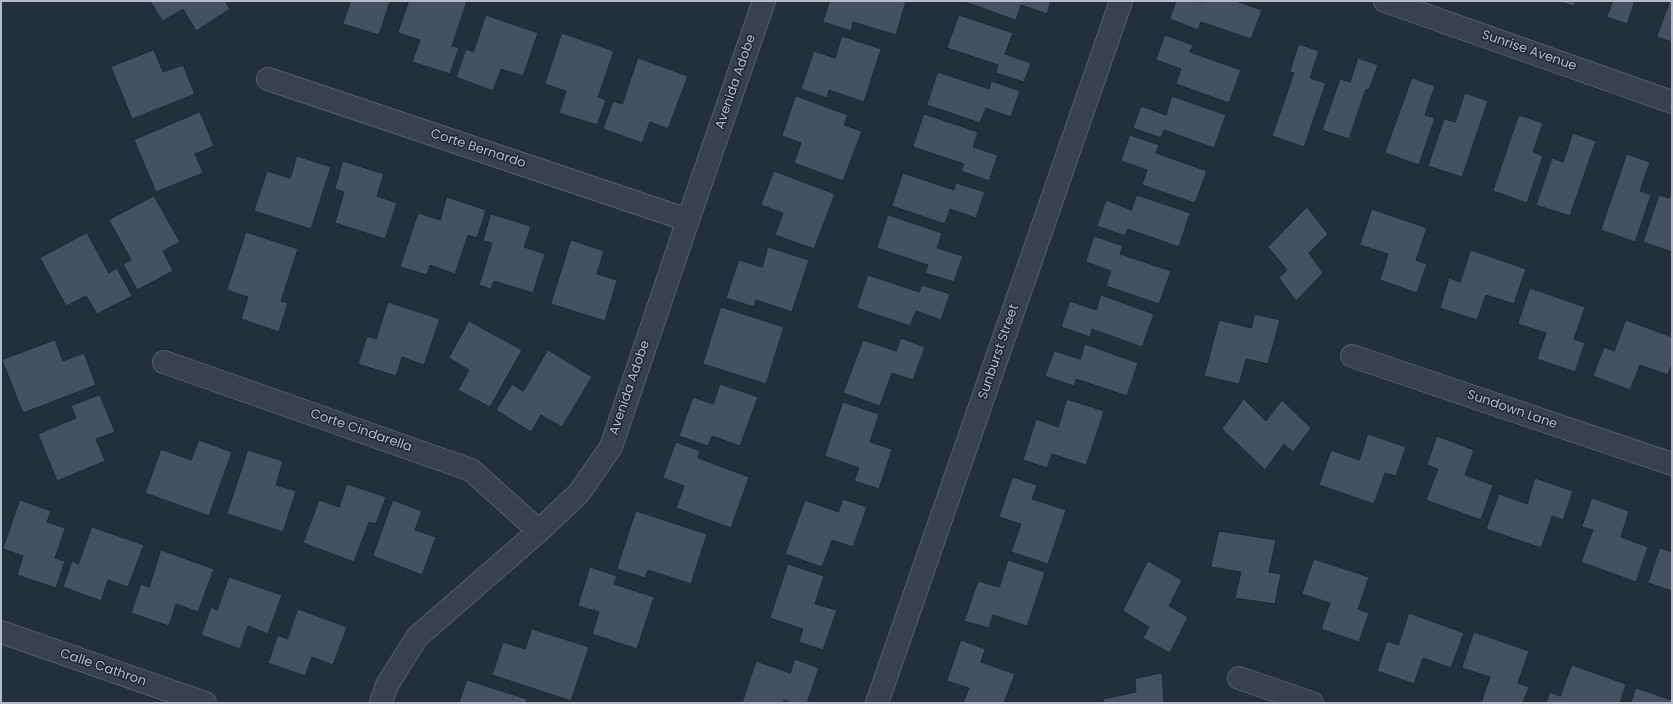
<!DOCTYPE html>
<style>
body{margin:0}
#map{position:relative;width:1673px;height:704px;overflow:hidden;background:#242f3e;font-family:Poppins,sans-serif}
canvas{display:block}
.frame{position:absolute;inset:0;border:2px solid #b4bcc9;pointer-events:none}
</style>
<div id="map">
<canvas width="1673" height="704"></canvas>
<div class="frame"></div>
</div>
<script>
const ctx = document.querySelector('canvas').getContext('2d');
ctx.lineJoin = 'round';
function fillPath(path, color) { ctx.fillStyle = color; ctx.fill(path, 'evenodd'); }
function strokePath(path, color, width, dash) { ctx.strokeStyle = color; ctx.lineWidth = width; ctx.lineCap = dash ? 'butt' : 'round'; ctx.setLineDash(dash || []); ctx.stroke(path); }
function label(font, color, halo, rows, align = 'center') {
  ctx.font = font + ' Poppins,sans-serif'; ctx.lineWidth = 3; ctx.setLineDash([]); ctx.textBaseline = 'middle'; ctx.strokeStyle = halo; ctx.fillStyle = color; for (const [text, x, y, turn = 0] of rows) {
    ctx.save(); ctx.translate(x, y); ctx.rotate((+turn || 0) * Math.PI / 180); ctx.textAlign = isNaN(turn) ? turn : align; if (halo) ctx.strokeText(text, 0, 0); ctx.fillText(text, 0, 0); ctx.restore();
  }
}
const building = new Path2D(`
 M 150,1 L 225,1 L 230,9 L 196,31 L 183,9 L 163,21 Z
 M 344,1 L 390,1 L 379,35 L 343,24 L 350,3 Z
 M 409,1 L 467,1 L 452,46 L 459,48 L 450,74 L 412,62 L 420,40 L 398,33 Z
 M 830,1 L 906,1 L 896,35 L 853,22 L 851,31 L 823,22 Z
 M 963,1 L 1051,1 L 1047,14 L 1021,5 L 1016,20 Z
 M 1176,1 L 1205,2 L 1205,1 L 1236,1 L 1262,10 L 1251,39 L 1201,22 L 1198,30 L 1170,19 Z
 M 1559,1 L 1576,1 L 1574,6 Z
 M 1613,1 L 1635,1 L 1627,24 L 1607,17 Z
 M 1670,1 L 1672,1 L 1672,42 L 1657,37 Z
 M 486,15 L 538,33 L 523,76 L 501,69 L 493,91 L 456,77 L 466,49 L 473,52 Z
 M 959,15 L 1013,33 L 1005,54 L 1031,63 L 1024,82 L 996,73 L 998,65 L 947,48 Z
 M 562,33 L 614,51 L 598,97 L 606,100 L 597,125 L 559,113 L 566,91 L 545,84 Z
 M 1165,35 L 1193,45 L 1190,52 L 1241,70 L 1229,103 L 1176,84 L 1181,69 L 1156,60 Z
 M 842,36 L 881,49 L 864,102 L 829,90 L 827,98 L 801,89 L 814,51 L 835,58 Z
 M 1299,44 L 1319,51 L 1310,78 L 1326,83 L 1304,147 L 1272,136 L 1294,73 L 1290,72 Z
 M 154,50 L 163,72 L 183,65 L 195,94 L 132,119 L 111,67 Z
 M 638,58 L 688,76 L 668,129 L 650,122 L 642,143 L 603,129 L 613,101 L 622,104 Z
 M 1358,58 L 1378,65 L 1369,90 L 1366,89 L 1349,139 L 1322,130 L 1340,79 L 1350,82 Z
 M 938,72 L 989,89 L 991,81 L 1020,91 L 1011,117 L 986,108 L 980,123 L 927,105 Z
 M 1412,78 L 1435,86 L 1425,115 L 1435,118 L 1419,165 L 1385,153 Z
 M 1465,93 L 1488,101 L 1462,177 L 1428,166 L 1444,119 L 1455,122 Z
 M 796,96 L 848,115 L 844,125 L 862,131 L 843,181 L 794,163 L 801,143 L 782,136 Z
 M 1172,96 L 1226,115 L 1214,148 L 1164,130 L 1161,138 L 1133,128 L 1141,106 L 1166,115 Z
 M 200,112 L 214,146 L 195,154 L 203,173 L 156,192 L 134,140 Z
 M 924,114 L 978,132 L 973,147 L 998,155 L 989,181 L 961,171 L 964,164 L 913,147 Z
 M 1519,115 L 1543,123 L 1533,152 L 1543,156 L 1527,203 L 1493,191 Z
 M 1573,133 L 1596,141 L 1570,216 L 1536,205 L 1552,158 L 1563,162 Z
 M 1130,135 L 1159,145 L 1156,153 L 1207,171 L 1195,203 L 1142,185 L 1147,170 L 1121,161 Z
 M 1627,154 L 1650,162 L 1640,191 L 1651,195 L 1635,242 L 1601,230 Z
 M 297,156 L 331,167 L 311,229 L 254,211 L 267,171 L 290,178 Z
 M 343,161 L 384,174 L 377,196 L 397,203 L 385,239 L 335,223 L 344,192 L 335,189 Z
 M 774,171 L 835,194 L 814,249 L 775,235 L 783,213 L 761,205 Z
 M 903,173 L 954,190 L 956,183 L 985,192 L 976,218 L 950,209 L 945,224 L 892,206 Z
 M 1672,191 L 1672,252 L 1643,242 L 1659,195 L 1669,198 Z
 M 1137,195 L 1190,213 L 1179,247 L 1128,229 L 1125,236 L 1097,226 L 1106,200 L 1131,210 Z
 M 154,196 L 180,242 L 163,251 L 173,271 L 137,290 L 123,264 L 131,260 L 109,220 Z
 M 447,197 L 486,210 L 477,238 L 468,235 L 455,274 L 430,265 L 427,275 L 400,267 L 418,213 L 440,220 Z
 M 1307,207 L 1328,234 L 1309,253 L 1323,273 L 1296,301 L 1279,278 L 1287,270 L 1268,247 Z
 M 1372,209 L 1427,228 L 1416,260 L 1427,264 L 1417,293 L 1380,280 L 1388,254 L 1360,245 Z
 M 491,214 L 531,226 L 524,247 L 545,254 L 533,293 L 494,281 L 491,289 L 479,285 L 492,243 L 483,241 Z
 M 888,215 L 942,233 L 937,248 L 963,256 L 954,282 L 925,273 L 928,265 L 877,248 Z
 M 246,232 L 298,249 L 281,301 L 288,303 L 279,332 L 241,319 L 248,297 L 227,290 Z
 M 87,233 L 109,273 L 117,268 L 132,296 L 97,314 L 86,296 L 66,306 L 40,258 Z
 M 1094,236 L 1123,246 L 1120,254 L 1171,271 L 1159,304 L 1106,286 L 1111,271 L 1086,262 Z
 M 571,240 L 604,251 L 597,274 L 617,280 L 605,321 L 551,304 Z
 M 768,247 L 809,260 L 792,312 L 756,300 L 754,307 L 726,298 L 739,260 L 762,267 Z
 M 1471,250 L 1526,269 L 1514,304 L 1486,295 L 1477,320 L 1440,308 L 1449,278 L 1460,282 Z
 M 868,275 L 919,292 L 922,285 L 950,294 L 941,320 L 916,311 L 910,326 L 857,308 Z
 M 1530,288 L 1585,307 L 1574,339 L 1585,343 L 1575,372 L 1537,359 L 1546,333 L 1518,324 Z
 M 1101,295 L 1154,314 L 1142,347 L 1092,329 L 1090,337 L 1061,327 L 1070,301 L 1096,310 Z
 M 388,302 L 440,319 L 424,365 L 402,357 L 396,376 L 358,364 L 367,336 L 376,339 Z
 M 721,307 L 784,327 L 766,384 L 703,364 Z
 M 1255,314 L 1280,320 L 1268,364 L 1246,359 L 1239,384 L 1204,376 L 1219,320 L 1251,328 Z
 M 1626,320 L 1672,337 L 1672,363 L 1668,375 L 1640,365 L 1630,390 L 1593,376 L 1604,347 L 1614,351 Z
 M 469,321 L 522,350 L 490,407 L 458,390 L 469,370 L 449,358 Z
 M 901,338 L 925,347 L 913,380 L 892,373 L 880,406 L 843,393 L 863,340 L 896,351 Z
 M 55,340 L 63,361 L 84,353 L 96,385 L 23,413 L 2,360 Z
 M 1085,344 L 1138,363 L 1127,396 L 1076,379 L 1074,386 L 1045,376 L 1054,351 L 1080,359 Z
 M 548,350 L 592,377 L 562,427 L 541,415 L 531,432 L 496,410 L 512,384 L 523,391 Z
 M 720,384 L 758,397 L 740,446 L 712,436 L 708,446 L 679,436 L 693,397 L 713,404 Z
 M 100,395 L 115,432 L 96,439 L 105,461 L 57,481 L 38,434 L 76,418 L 71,406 Z
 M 1067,399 L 1104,411 L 1086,465 L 1052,454 L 1047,468 L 1023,460 L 1036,419 L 1058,427 Z
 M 1244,399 L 1266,421 L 1282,400 L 1311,428 L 1293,452 L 1284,444 L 1265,470 L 1222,429 Z
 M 843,402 L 879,414 L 870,442 L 892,449 L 879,489 L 854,481 L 859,468 L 825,456 Z
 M 1368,434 L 1406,447 L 1396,476 L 1385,473 L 1374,504 L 1319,485 L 1331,450 L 1359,460 Z
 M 1437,436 L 1474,450 L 1465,475 L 1493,485 L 1481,520 L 1426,500 L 1438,469 L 1427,465 Z
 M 199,440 L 232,452 L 209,516 L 145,493 L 161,449 L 191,460 Z
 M 676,442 L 700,451 L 698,458 L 749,477 L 731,528 L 676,508 L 684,486 L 663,478 Z
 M 248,450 L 283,461 L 276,485 L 296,491 L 283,532 L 227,514 Z
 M 1013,477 L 1037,485 L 1032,499 L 1066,510 L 1048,564 L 1011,552 L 1021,524 L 999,517 Z
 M 1535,478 L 1573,491 L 1563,520 L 1552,516 L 1541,548 L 1486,529 L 1499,494 L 1527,504 Z
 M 347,484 L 386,497 L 376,524 L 369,522 L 354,562 L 303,543 L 319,500 L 339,507 Z
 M 1592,498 L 1629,511 L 1621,537 L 1648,547 L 1636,582 L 1581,562 L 1593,530 L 1582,527 Z
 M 843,499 L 867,507 L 853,547 L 832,540 L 822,567 L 785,554 L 805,500 L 838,512 Z
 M 20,500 L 51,511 L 47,522 L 65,528 L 55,558 L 65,561 L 56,588 L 17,575 L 23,556 L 3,549 Z
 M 393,500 L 422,511 L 415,530 L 436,537 L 422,575 L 373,556 Z
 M 636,511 L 707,534 L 691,584 L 648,570 L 645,578 L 617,569 Z
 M 92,527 L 144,545 L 128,587 L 108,580 L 101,601 L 63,587 L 72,561 L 78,564 Z
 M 1219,531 L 1276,540 L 1269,572 L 1281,574 L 1275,604 L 1235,598 L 1241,572 L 1211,567 Z
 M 1660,548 L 1672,552 L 1672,591 L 1648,583 Z
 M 161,550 L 214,569 L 198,612 L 176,604 L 169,626 L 131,613 L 141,584 L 149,587 Z
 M 1314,559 L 1369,577 L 1358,609 L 1369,613 L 1359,642 L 1321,629 L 1330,603 L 1302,594 Z
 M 1008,560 L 1045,572 L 1027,626 L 993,615 L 989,628 L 964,621 L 978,581 L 999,587 Z
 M 1148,561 L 1182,580 L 1169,606 L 1188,617 L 1170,653 L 1143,638 L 1149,627 L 1123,611 Z
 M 788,564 L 824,576 L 815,604 L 837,610 L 823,650 L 799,642 L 803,629 L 770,618 Z
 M 590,567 L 617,576 L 614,584 L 654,597 L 637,649 L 592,634 L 599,612 L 578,606 Z
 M 229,577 L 282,595 L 268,634 L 248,626 L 240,649 L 201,635 L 211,607 L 217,610 Z
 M 298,609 L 347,627 L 333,665 L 312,657 L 305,676 L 268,663 L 278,635 L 287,639 Z
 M 1409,613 L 1464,633 L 1451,668 L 1423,658 L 1414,684 L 1377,671 L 1387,641 L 1398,645 Z
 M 532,629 L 589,647 L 571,701 L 492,675 L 503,642 L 525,649 Z
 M 1474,632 L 1529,651 L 1518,683 L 1529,687 L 1523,703 L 1481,703 L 1490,677 L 1462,668 Z
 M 961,640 L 985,649 L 981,662 L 1015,674 L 1004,703 L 963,703 L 969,688 L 947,681 Z
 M 795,659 L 819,668 L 807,703 L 792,703 L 784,700 L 783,703 L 742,703 L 756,661 L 790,673 Z
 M 1572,665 L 1626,684 L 1620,703 L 1546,703 L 1550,692 L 1560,696 Z
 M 1162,673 L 1164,703 L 1104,703 L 1103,699 L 1136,692 L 1135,679 Z
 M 467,680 L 527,699 L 526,703 L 459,703 Z
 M 1636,688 L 1672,700 L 1672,703 L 1631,703 Z`);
fillPath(building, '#455162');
strokePath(building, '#1f2835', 1);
const street = new Path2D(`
 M 1385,1 L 1672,102
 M 268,79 L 688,220
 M 1352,356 L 1672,464
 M 164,362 L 471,470 L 539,531
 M 1,632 L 205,703
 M 1239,678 L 1312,703
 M 381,703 L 387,685 L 417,637 L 539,531 L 579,493 L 611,447 L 688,220 L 764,1
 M 877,703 L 1121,1`);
strokePath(street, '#565f6c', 24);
strokePath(street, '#38414e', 22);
label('13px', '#b4bcc9', '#1d2633', [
 ["Sunrise Avenue",1529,51,19],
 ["Avenida Adobe",736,82,-71],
 ["Corte Bernardo",478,149,18],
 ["Sunburst Street",999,352,-71],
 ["Avenida Adobe",630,388,-71],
 ["Sundown Lane",1512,410,19],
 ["Corte Cindarella",361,431,19],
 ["Calle Cathron",103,668,19]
]);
</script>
